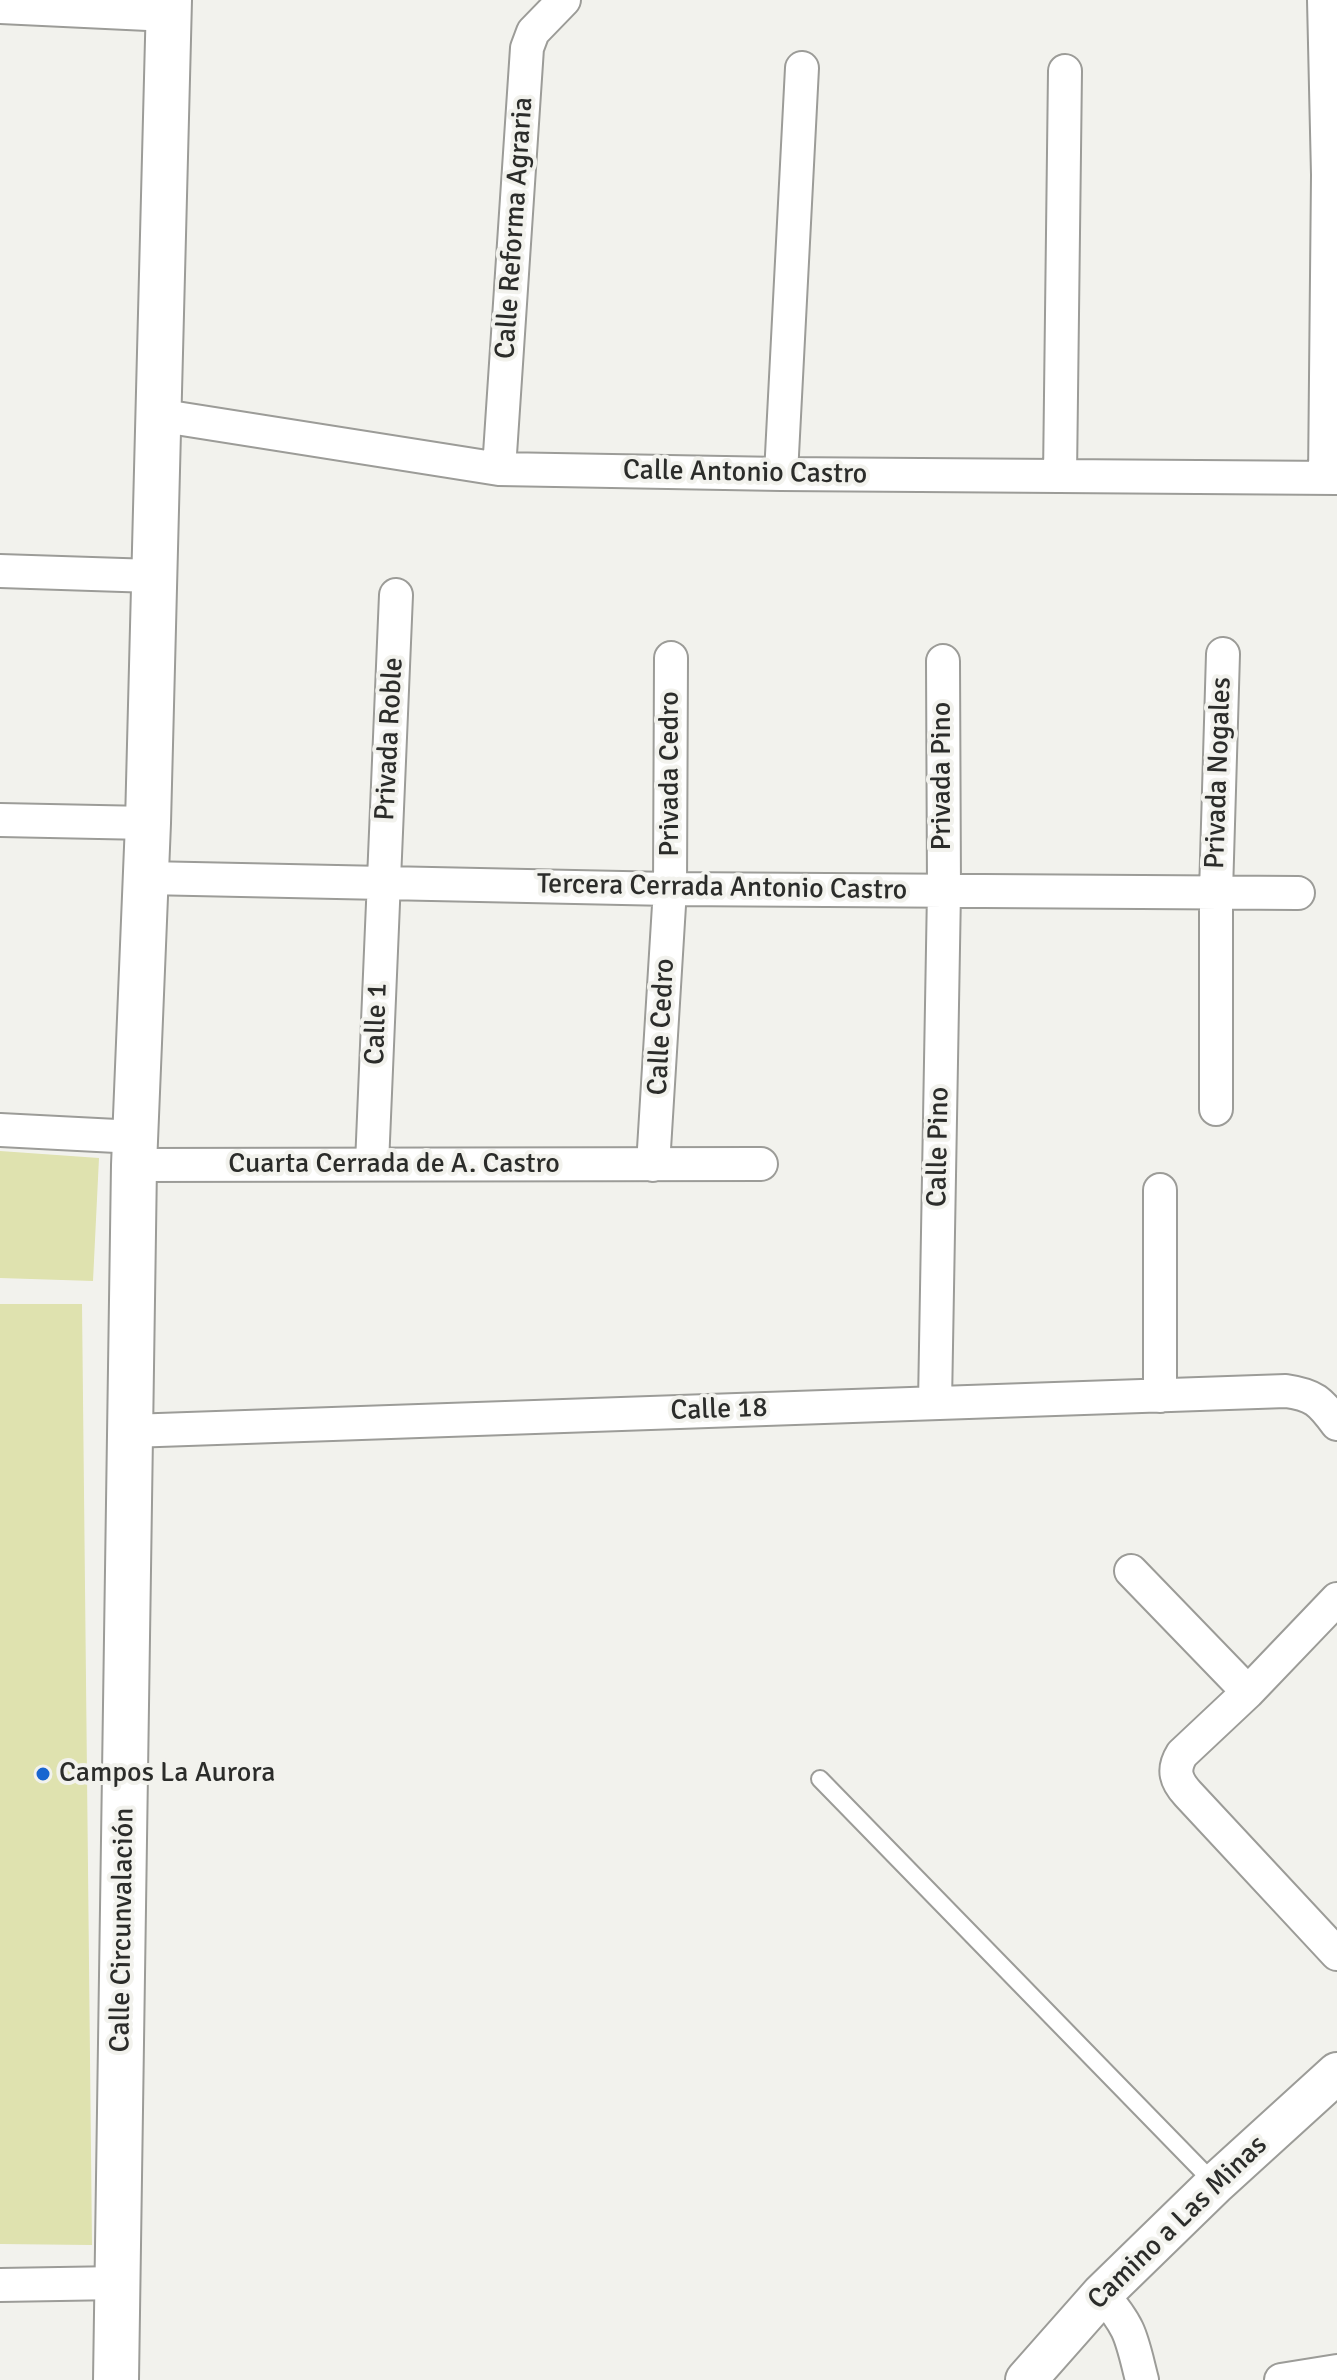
<!DOCTYPE html>
<meta charset="utf-8">
<style>
body{margin:0}
canvas{display:block;background:#f2f2ed}
</style>
<canvas width="1337" height="2380"></canvas>
<script>
const ctx = document.querySelector('canvas').getContext('2d');
ctx.lineJoin = 'round';
function fillPath(path, color) { ctx.fillStyle = color; ctx.fill(path, 'evenodd'); }
function strokePath(path, color, width, dash) { ctx.strokeStyle = color; ctx.lineWidth = width; ctx.lineCap = dash ? 'butt' : 'round'; ctx.setLineDash(dash || []); ctx.stroke(path); }
function label(font, color, halo, rows, align = 'center') {
  ctx.font = font + ' Signika,sans-serif'; ctx.lineWidth = 8; ctx.setLineDash([]); ctx.textBaseline = 'middle'; ctx.strokeStyle = halo; ctx.fillStyle = color; for (const [text, x, y, turn = 0] of rows) {
    ctx.save(); ctx.translate(x, y); ctx.rotate((+turn || 0) * Math.PI / 180); ctx.textAlign = isNaN(turn) ? turn : align; if (halo) ctx.strokeText(text, 0, 0); ctx.fillText(text, 0, 0); ctx.restore();
  }
}
fillPath(new Path2D(`
 M 0,1151 L 99,1158 L 93,1281 L 0,1278 Z
 M 0,1304 L 82,1304 L 92,2245 L 0,2244 Z`), '#dfe2af');
const service = new Path2D(`
 M 820,1779 L 1215,2184`);
const minor = new Path2D(`
 M 1324,0 L 1328,175 L 1325,478
 M 0,7 L 169,15
 M 157,415 L 499,469 L 781,474 L 1337,478
 M 499,469 L 527,48 L 533,32 L 564,0
 M 781,474 L 802,68
 M 1060,476 L 1065,71
 M 0,571 L 153,576
 M 0,820 L 148,823
 M 146,878 L 670,889 L 1298,893
 M 1216,1109 L 1216,892 L 1223,654
 M 0,1130 L 136,1137
 M 372,1164 L 396,595
 M 134,1165 L 761,1164
 M 653,1165 L 670,889 L 671,658
 M 1160,1190 L 1160,1396
 M 935,1403 L 944,891 L 943,661
 M 130,1431 L 1286,1391 C 1314,1395 1320,1401 1337,1424
 M 1131,1571 L 1248,1692
 M 1337,1599 L 1248,1692 L 1182,1754 C 1172,1770 1176,1781 1188,1794 L 1337,1954
 M 0,2285 L 119,2283
 M 1102,2294 C 1132,2329 1131,2337 1142,2380
 M 1281,2380 L 1337,2371`);
const tertiary = new Path2D(`
 M 1026,2380 L 1102,2294 L 1215,2184 L 1337,2073`);
const secondary = new Path2D(`
 M 116,2380 L 134,1165 L 148,823 L 169,0`);
strokePath(service, '#9c9c98', 20);
strokePath(minor, '#9c9c98', 36);
strokePath(tertiary, '#9c9c98', 44);
strokePath(secondary, '#9c9c98', 48);
strokePath(service, '#fff', 16);
strokePath(minor, '#fff', 32);
strokePath(tertiary, '#fff', 40);
strokePath(secondary, '#fff', 44);
for (const [x, y, r, color] of [
 [43,1774,8,"#1866d0"]
]) { const dot = new Path2D(); dot.arc(x, y, r, 0, 2 * Math.PI); ctx.fillStyle = color; ctx.fill(dot); strokePath(dot, '#f2f2ed', 3); }
label('28px', '#2b2c2a', '#f2f2ed', [
 ["Calle Reforma Agraria",515,228,-86],
 ["Calle Antonio Castro",745,473,1],
 ["Privada Roble",390,739,-87],
 ["Privada Nogales",1219,773,-88],
 ["Privada Cedro",671,774,-90],
 ["Privada Pino",943,776,-90],
 ["Tercera Cerrada Antonio Castro",722,888,1],
 ["Calle 1",377,1024,-88],
 ["Calle Cedro",662,1027,-87],
 ["Calle Pino",939,1147,-89],
 ["Cuarta Cerrada de A. Castro",394,1165],
 ["Calle 18",719,1410,-2],
 ["Calle Circunvalación",123,1930,-89],
 ["Camino a Las Minas",1178,2223,-44]
]);
label('28px', '#2b2c2a', '#f2f2ed', [
 ["Campos La Aurora",59,1774]
], 'left');
</script>
